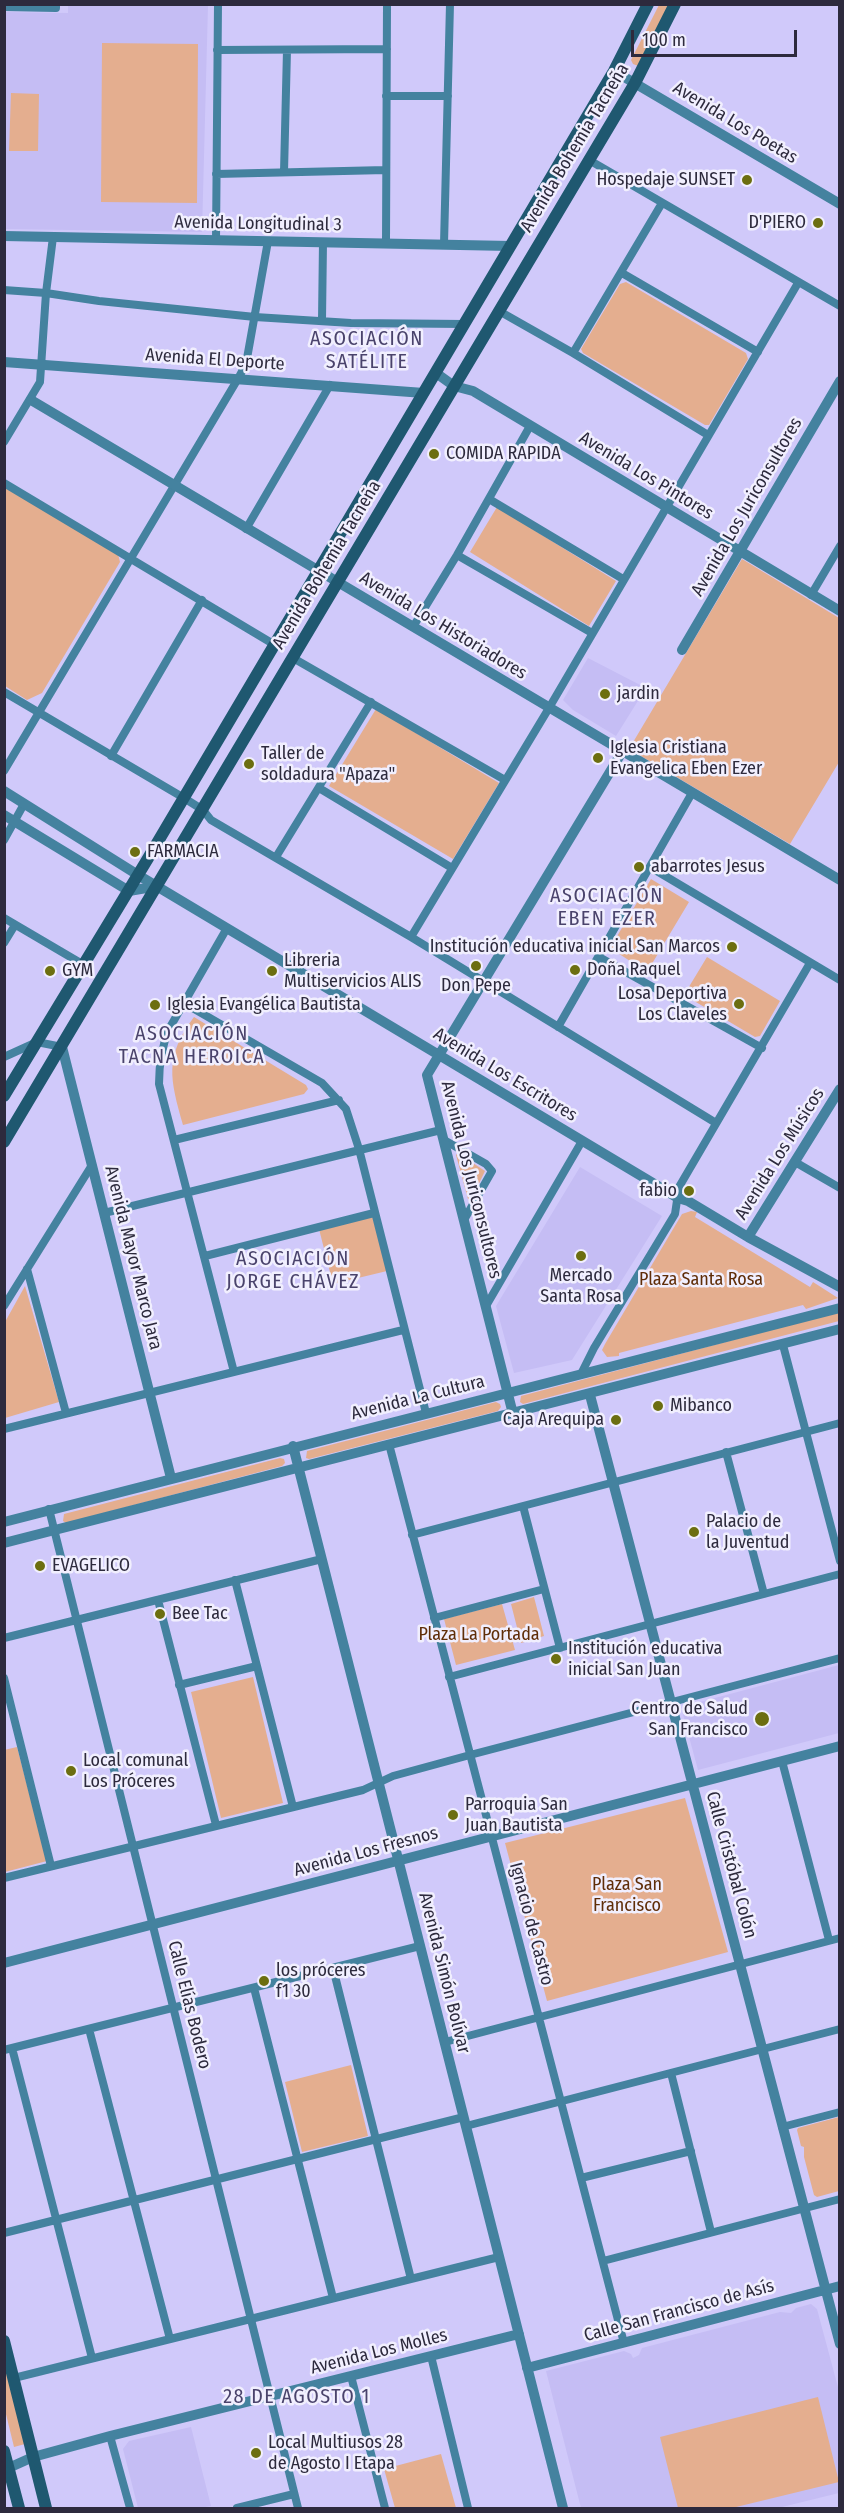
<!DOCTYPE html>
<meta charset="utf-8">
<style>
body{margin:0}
#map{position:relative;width:844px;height:2513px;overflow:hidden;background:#d0c9fa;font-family:"Fira Sans Condensed",sans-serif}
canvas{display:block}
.frame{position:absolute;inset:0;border:6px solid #2d2a3d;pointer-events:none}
.scale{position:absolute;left:631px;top:30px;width:166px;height:27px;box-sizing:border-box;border:3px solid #2d2a3d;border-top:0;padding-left:8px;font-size:18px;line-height:21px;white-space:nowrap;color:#2d2a3d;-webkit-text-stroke:4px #f1effe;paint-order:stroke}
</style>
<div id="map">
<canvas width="844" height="2513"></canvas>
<div class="frame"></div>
<div class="scale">100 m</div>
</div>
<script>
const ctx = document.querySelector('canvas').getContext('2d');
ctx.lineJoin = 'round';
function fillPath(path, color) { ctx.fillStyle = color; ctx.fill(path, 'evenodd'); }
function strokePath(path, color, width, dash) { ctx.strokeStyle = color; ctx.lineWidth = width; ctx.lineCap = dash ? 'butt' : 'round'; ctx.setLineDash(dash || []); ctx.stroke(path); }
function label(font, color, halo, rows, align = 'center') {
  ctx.font = font + ' "Fira Sans Condensed",sans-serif'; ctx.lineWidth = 5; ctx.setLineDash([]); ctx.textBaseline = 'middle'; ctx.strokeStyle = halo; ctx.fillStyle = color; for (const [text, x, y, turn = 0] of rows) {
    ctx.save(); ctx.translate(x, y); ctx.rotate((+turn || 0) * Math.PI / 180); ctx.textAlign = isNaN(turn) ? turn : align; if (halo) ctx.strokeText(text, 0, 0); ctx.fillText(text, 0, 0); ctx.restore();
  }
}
fillPath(new Path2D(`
 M 68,4 L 208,5 L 202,232 L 5,229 L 4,12 L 68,13 Z
 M 588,658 L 646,688 L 616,736 L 573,710 L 563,700 Z
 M 580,1167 L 662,1216 L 572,1360 L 514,1373 L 496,1306 Z
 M 839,1665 L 839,1733 L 698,1770 L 681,1707 Z
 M 811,2304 L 817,2309 L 839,2391 L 839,2493 L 778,2508 L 581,2508 L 546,2371 L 624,2351 L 631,2354 L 633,2358 L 639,2355 L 642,2348 L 780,2312 L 791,2313 L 796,2308 Z
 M 191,2427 L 211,2506 L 200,2508 L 138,2508 L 123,2449 L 129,2441 Z`), '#c5bdf4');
fillPath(new Path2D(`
 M 659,5 L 672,5 L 638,66 L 633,64 L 631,60 Z
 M 102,43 L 198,44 L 197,203 L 101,202 Z
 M 11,93 L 39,94 L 38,151 L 9,151 Z
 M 626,282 L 746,353 L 748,359 L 709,425 L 705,425 L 583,353 L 581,349 L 620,284 Z
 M 5,487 L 118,554 L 120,562 L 42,693 L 27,700 L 5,686 Z
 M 497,507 L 616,581 L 589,626 L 470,552 Z
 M 742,559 L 839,618 L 839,762 L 790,844 L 629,749 Z
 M 376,709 L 499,783 L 453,859 L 329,786 Z
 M 651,879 L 689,902 L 647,972 L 610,948 Z
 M 707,957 L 780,1001 L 760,1036 L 755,1037 L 684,995 Z
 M 194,1017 L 306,1085 L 308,1089 L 304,1094 L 183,1125 C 170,1079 164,1057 194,1017 Z
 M 458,1153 L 485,1171 L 471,1200 L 468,1199 L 456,1155 Z
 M 691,1211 L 697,1212 L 695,1217 L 810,1287 L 813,1282 L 838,1298 L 806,1309 L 803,1305 L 619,1353 L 619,1356 L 607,1357 L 602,1350 L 605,1344 L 682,1214 Z
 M 372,1215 L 387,1271 L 333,1284 L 319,1229 Z
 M 25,1286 L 59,1402 L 5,1418 L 5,1322 Z
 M 839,1312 L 839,1321 L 523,1404 L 520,1402 L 521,1396 Z
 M 496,1402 L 500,1404 L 501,1407 L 498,1411 L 309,1459 L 306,1458 L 307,1451 Z
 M 280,1458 L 284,1459 L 285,1463 L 282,1466 L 66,1523 L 63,1521 L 64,1514 Z
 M 534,1597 L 544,1636 L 521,1643 L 511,1604 Z
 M 502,1604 L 515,1650 L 456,1665 L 444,1619 Z
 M 253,1677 L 283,1803 L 221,1818 L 191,1692 Z
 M 17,1747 L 47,1861 L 5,1872 L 4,1750 Z
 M 685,1798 L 728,1952 L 547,2001 L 505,1843 Z
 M 351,2065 L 368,2136 L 302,2152 L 285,2082 Z
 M 839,2117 L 839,2191 L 817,2197 L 814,2195 L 804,2157 L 804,2147 L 801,2146 L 797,2130 L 798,2128 Z
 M 4,2363 L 25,2444 L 14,2447 L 5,2410 Z
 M 818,2397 L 839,2482 L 732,2508 L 678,2508 L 660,2437 Z
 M 441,2454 L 456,2508 L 395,2508 L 384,2469 Z`), '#e4ae8f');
strokePath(new Path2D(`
 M 4,7 L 56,8 L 56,4
 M 217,50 L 387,49
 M 386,96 L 448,96
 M 589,160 L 840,306
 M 284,172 L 287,50
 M 216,174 L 386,170
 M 216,240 L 218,4
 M 386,243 L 387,4
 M 444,244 L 450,4
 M 622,273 L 758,352
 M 4,290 L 46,293 L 99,301 L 255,317 L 351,323 L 465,324
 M 499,311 L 573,353 L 708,435
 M 322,320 L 323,242
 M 573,353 L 662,203
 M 4,442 L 40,382 L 46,293 L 53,237
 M 4,483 L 275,645
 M 489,499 L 623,579
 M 246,529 L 330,385
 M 457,555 L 592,633
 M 811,595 L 840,546
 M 413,627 L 457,555 L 530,426
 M 293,658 L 505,780
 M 4,692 L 184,798 L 203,810 L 211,820 L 411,937 L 716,1123
 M 111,756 L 202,600
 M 4,771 L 239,377 L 246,364 L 268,241
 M 319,788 L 452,868
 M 4,840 L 24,804
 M 276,857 L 371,702
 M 650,867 L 840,980
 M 4,918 L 84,965
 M 227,928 L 169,1029 C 161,1048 159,1064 159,1084 L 234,1372
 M 411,937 L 549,708 L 798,283
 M 4,943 L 15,925
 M 599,957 L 762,1048
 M 184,1003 L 322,1083 L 346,1109 L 359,1149 L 426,1413
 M 558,1027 L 692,793
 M 4,1057 L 37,1042 L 62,1047
 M 174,1140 L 339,1100
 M 444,1140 L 486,1164 L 492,1171 L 464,1220
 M 795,1162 L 840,1188
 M 104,1213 L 441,1130
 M 205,1256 L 374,1213
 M 27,1269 L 66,1413
 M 4,1306 L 92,1165
 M 486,1306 L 582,1141
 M 783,1345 L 840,1561
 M 581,1374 L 594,1348 L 675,1214 L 679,1187 L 810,963
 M 4,1429 L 403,1330
 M 389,1444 L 624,2343
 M 726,1452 L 764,1594
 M 523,1506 L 560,1648
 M 49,1509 L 298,2508
 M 412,1535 L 840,1423
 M 235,1580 L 293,1807
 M 158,1600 L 216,1825
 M 434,1618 L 544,1589
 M 4,1638 L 322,1559
 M 449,1677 L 840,1574
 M 4,1678 L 51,1866
 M 179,1685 L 257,1666
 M 782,1761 L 829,1940
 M 4,1878 L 363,1790 L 393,1776 L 470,1755 L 840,1658
 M 333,1968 L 411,2279
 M 254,1988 L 333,2298
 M 89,2029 L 170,2339
 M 445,2042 L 840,1938
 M 12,2048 L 92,2358
 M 4,2050 L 420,1946
 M 671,2073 L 711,2232
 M 466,2126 L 840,2029
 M 782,2127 L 840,2112
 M 581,2178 L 691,2151
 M 4,2233 L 464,2117
 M 603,2261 L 840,2199
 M 431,2356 L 468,2508
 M 351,2376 L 385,2508
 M 14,2378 L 499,2257
 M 110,2436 L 130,2508
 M 237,2508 L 294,2494`), '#44829f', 8);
strokePath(new Path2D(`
 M 614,71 L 840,204
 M 4,236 L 510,246
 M 4,362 L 424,393
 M 436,373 L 454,386 L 473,391 L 840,611
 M 31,400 L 840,880
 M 682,650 L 840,381
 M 4,791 L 138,875 L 678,1198 L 688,1201 L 748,1237 L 840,1287
 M 4,815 L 129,891 L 158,886
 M 62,1047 L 171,1478
 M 748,1237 L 840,1089
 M 590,1395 L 840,2344
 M 513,1414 L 427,1075 L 622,752
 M 293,1446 L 563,2508
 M 4,1522 L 840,1308
 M 4,1543 L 840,1329
 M 4,1963 L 840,1746
 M 527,2368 L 840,2286
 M 4,2470 L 33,2457 L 110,2436 L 519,2334`), '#44829f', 10);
strokePath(new Path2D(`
 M 4,1096 L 147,860 L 614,71 L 648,4
 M 4,1142 L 635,83 L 675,4
 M 4,2341 L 46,2508
 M 4,2451 L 19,2508`), '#1f5870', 12);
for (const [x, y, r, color] of [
 [747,180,6,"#6c6e10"],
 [818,223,6,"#6c6e10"],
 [434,454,6,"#6c6e10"],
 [605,694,6,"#6c6e10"],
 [598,758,6,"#6c6e10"],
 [249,764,6,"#6c6e10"],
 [135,852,6,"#6c6e10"],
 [639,867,6,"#6c6e10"],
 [732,947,6,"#6c6e10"],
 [476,966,6,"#6c6e10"],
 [575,970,6,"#6c6e10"],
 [50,971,6,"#6c6e10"],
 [272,971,6,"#6c6e10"],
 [739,1004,6,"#6c6e10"],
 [155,1005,6,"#6c6e10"],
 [689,1191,6,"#6c6e10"],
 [581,1256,6,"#6c6e10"],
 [658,1406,6,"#6c6e10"],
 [616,1420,6,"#6c6e10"],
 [694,1532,6,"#6c6e10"],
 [40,1566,6,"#6c6e10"],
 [160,1614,6,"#6c6e10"],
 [556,1659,6,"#6c6e10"],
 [762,1719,8,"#6c6e10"],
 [71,1771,6,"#6c6e10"],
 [453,1815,6,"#6c6e10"],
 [264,1981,6,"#6c6e10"],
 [256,2453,6,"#6c6e10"]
]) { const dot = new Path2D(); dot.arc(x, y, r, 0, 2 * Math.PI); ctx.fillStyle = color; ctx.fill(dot); strokePath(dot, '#f1effe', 2); }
label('18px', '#2d2a3d', '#f1effe', [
 ["Avenida Los Poetas",735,123,31],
 ["Avenida Bohemia Tacneña",575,148,-59],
 ["Avenida Longitudinal 3",258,224,1],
 ["Avenida El Deporte",215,360,4],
 ["Avenida Los Pintores",646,476,31],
 ["Avenida Los Juriconsultores",747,507,-60],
 ["Avenida Bohemia Tacneña",327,565,-59],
 ["Avenida Los Historiadores",443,626,31],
 ["Avenida Los Escritores",505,1075,31],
 ["Avenida Los Músicos",780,1154,-58],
 ["Avenida Los Juriconsultores",471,1180,76],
 ["Avenida Mayor Marco Jara",133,1258,76],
 ["Avenida La Cultura",418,1398,-14],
 ["Avenida Los Fresnos",366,1852,-15],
 ["Calle Cristóbal Colón",731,1865,75],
 ["Ignacio de Castro",531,1924,75],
 ["Avenida Simón Bolívar",444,1973,76],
 ["Calle Elías Bodero",189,2005,76],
 ["Calle San Francisco de Asís",679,2311,-15],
 ["Avenida Los Molles",379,2352,-14]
]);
label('18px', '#2d2a3d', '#f1effe', [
 ["Hospedaje SUNSET",735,180,"right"],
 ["D'PIERO",806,223,"right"],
 ["COMIDA RAPIDA",446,454],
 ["jardin",617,694],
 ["Iglesia Cristiana",610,748],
 ["Evangelica Eben Ezer",610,769],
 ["Taller de",261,754],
 ["soldadura \"Apaza\"",261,775],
 ["FARMACIA",147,852],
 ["abarrotes Jesus",651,867],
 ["Institución educativa inicial San Marcos",720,947,"right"],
 ["Libreria",284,961],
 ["Multiservicios ALIS",284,982],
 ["Doña Raquel",587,970],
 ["GYM",62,971],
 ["Don Pepe",476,986,"center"],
 ["Losa Deportiva",727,994,"right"],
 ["Los Claveles",727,1015,"right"],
 ["Iglesia Evangélica Bautista",167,1005],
 ["fabio",677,1191,"right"],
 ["Mercado",581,1276,"center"],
 ["Santa Rosa",581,1297,"center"],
 ["Mibanco",670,1406],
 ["Caja Arequipa",604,1420,"right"],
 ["Palacio de",706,1522],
 ["la Juventud",706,1543],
 ["EVAGELICO",52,1566],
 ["Bee Tac",172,1614],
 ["Institución educativa",568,1649],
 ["inicial San Juan",568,1670],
 ["Centro de Salud",748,1709,"right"],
 ["San Francisco",748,1730,"right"],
 ["Local comunal",83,1761],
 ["Los Próceres",83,1782],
 ["Parroquia San",465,1805],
 ["Juan Bautista",465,1826],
 ["los próceres",276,1971],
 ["f1 30",276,1992],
 ["Local Multiusos 28",268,2443],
 ["de Agosto I Etapa",268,2464]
], 'left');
label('18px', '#5f2d08', '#f1effe', [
 ["Plaza Santa Rosa",701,1280],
 ["Plaza La Portada",479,1635],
 ["Plaza San",627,1885],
 ["Francisco",627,1906]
]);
ctx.letterSpacing = '1.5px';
label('20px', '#4a436c', '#f1effe', [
 ["ASOCIACIÓN",367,339],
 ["SATÉLITE",367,362],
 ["ASOCIACIÓN",607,896],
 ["EBEN EZER",607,919],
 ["ASOCIACIÓN",192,1034],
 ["TACNA HEROICA",192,1057],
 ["ASOCIACIÓN",293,1259],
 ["JORGE CHÁVEZ",293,1282],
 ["28 DE AGOSTO 1",297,2397]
]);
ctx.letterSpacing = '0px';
</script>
